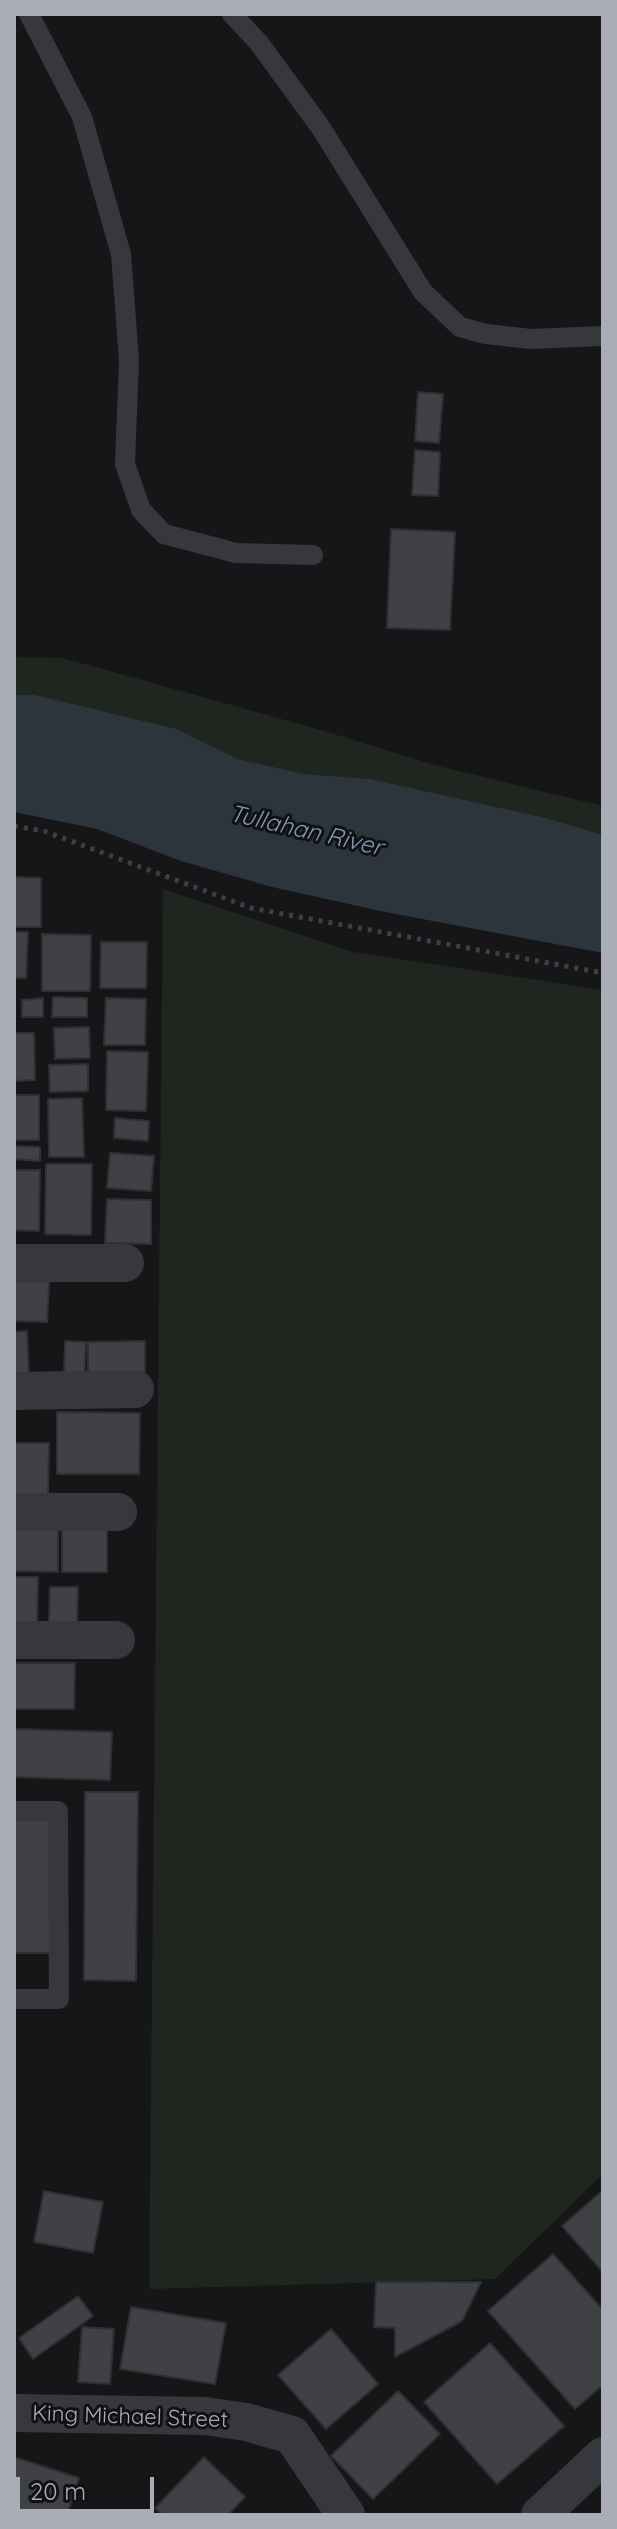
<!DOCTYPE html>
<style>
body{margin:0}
#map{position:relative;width:617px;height:2529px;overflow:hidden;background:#161618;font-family:Quicksand,sans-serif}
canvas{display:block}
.frame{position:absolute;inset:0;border:16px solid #a8adb8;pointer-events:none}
.scale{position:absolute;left:16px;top:2477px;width:138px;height:36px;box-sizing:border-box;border:4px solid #a8adb8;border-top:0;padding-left:10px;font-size:24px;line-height:28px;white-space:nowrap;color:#a8adb8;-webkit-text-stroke:6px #111113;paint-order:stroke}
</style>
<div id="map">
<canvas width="617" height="2529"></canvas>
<div class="frame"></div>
<div class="scale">20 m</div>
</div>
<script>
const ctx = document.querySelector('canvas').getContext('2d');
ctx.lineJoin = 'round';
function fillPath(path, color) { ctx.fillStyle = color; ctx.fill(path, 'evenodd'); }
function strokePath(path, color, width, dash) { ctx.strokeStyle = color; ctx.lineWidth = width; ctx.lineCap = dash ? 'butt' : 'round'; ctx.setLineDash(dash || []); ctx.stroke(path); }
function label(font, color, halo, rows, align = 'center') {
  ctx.font = font + ' Quicksand,sans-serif'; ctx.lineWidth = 6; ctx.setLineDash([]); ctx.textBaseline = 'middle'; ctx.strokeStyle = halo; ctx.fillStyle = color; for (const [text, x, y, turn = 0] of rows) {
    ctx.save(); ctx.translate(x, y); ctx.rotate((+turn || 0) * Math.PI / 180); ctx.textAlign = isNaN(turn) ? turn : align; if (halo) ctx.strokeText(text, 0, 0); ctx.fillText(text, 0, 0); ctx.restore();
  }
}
fillPath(new Path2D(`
 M 14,657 L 63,658 L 321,730 L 438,766 L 603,806 L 603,835 L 546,818 L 371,779 L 305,774 L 238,759 L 177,729 L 36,695 L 14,695 Z
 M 163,889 L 353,952 L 603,990 L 603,2174 L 495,2279 L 149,2289 Z`), '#1e261f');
fillPath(new Path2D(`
 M 14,695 L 36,695 L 177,729 L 238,759 L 305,774 L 371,779 L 546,818 L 603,835 L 603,953 L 385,912 L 272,887 L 181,861 L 97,829 L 14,812 Z`), '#2c353c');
const building = new Path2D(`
 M 418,392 L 443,394 L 439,443 L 415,441 Z
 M 415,450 L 440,452 L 438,496 L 412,495 Z
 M 391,529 L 455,532 L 450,630 L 387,628 Z
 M 14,877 L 41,878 L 41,927 L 14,927 Z
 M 14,932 L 28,932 L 26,978 L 14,978 Z
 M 42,934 L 91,935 L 90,991 L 42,991 Z
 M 101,942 L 147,942 L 146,988 L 100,988 Z
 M 53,997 L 87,998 L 87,1017 L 52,1017 Z
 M 43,998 L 43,1017 L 22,1017 L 22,1000 Z
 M 106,998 L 146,999 L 145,1045 L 104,1045 Z
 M 89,1027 L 90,1058 L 55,1059 L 54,1028 Z
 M 14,1033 L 34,1033 L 35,1080 L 14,1081 Z
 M 107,1051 L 148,1052 L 146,1111 L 106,1110 Z
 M 88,1064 L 88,1091 L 50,1092 L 49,1065 Z
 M 14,1095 L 39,1095 L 39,1140 L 14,1140 Z
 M 82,1098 L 84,1157 L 49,1157 L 48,1099 Z
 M 115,1118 L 149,1121 L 148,1141 L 114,1138 Z
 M 14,1146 L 40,1147 L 40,1161 L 14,1159 Z
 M 110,1153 L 154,1156 L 151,1191 L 107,1188 Z
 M 46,1164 L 92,1164 L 91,1235 L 45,1234 Z
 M 14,1170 L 40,1170 L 39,1231 L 14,1230 Z
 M 107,1199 L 151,1200 L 151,1244 L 105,1243 Z
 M 14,1268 L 50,1270 L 47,1322 L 14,1321 Z
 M 27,1331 L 29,1376 L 14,1376 L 14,1332 Z
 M 65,1341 L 86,1342 L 84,1379 L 64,1378 Z
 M 145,1341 L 145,1377 L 88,1377 L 88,1342 Z
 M 57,1412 L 140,1413 L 139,1474 L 57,1474 Z
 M 14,1443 L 49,1443 L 48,1497 L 14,1497 Z
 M 62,1518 L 107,1519 L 107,1572 L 62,1572 Z
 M 14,1521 L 58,1521 L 58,1572 L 14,1571 Z
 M 14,1577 L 38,1577 L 37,1632 L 14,1632 Z
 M 50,1587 L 78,1587 L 77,1623 L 49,1623 Z
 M 14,1663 L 75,1663 L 74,1709 L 14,1709 Z
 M 14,1729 L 112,1732 L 110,1780 L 14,1777 Z
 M 85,1792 L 138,1792 L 136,1981 L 84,1980 Z
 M 14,1819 L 54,1820 L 53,1953 L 14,1953 Z
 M 603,2190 L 603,2272 L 562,2226 Z
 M 44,2191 L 103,2202 L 93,2253 L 34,2242 Z
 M 553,2254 L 603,2310 L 603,2385 L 575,2409 L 488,2311 Z
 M 376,2282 L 481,2282 L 462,2321 L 395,2357 L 395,2328 L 374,2327 Z
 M 78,2296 L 93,2316 L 33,2359 L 19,2338 Z
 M 131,2307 L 226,2323 L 215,2384 L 120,2369 Z
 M 82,2327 L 114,2329 L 110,2384 L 78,2382 Z
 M 331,2329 L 378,2384 L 326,2429 L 278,2375 Z
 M 490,2343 L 564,2426 L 497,2484 L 424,2402 Z
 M 398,2391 L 440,2434 L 373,2499 L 331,2456 Z
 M 14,2457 L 79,2478 L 67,2515 L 14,2515 Z
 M 204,2457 L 245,2497 L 228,2515 L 163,2515 L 155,2508 Z`);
fillPath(building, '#404145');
strokePath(building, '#303034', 2);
strokePath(new Path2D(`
 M 14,826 L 44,831 L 251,908 L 603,973`), '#3d3f44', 5, [4, 6]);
strokePath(new Path2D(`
 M 29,14 L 82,117 L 121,254 L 129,360 L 125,464 L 141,510 L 164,534 L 236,553 L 313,555
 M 232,14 L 259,43 L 321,128 L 423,292 L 460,327 L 486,334 L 531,339 L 603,336
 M 14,1811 L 58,1811 L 59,1999 L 14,1999`), '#37383d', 20);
strokePath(new Path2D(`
 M 14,1263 L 125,1263
 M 14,1391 L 135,1389
 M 14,1512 L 118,1512
 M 14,1640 L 116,1640
 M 14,2413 L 205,2416 L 246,2422 L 292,2435 L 346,2515
 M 540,2515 L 603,2456`), '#37383d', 38);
label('22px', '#a8adb8', '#111113', [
 ["King Michael Street",130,2417,2]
]);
label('italic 24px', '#7f9bb3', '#111113', [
 ["Tullahan River",306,831,13]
]);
</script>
